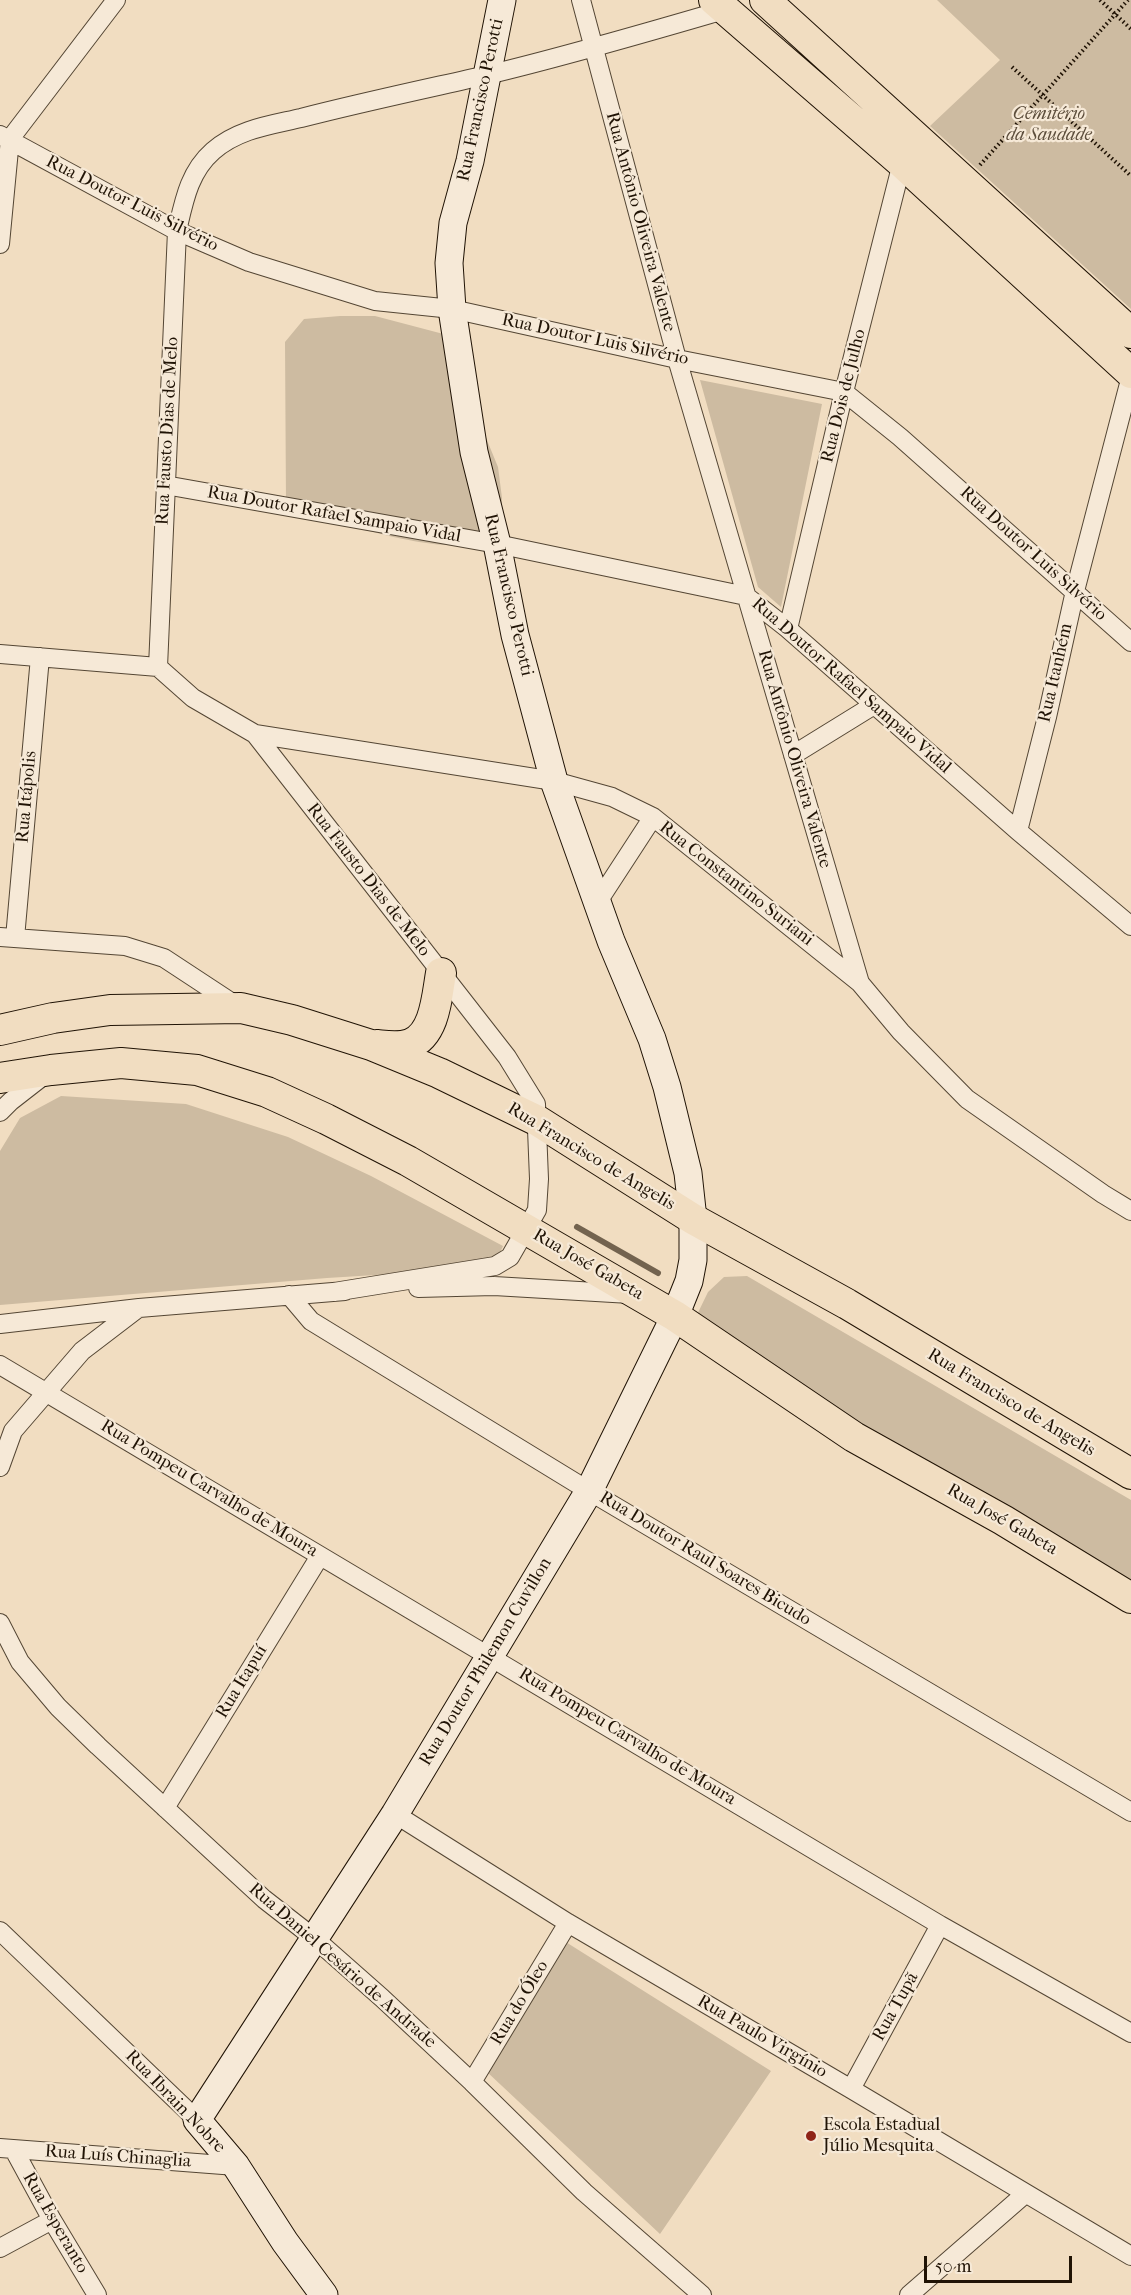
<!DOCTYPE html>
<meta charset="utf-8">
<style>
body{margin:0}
#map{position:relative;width:1131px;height:2295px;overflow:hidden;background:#f1ddc1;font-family:"IM FELL French Canon",serif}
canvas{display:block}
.scale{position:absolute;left:924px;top:2256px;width:148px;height:27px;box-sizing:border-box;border:3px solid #201305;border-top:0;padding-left:8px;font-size:18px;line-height:21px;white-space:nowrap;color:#201305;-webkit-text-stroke:4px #f6e9d7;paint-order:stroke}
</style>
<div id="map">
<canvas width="1131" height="2295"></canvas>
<div class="scale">50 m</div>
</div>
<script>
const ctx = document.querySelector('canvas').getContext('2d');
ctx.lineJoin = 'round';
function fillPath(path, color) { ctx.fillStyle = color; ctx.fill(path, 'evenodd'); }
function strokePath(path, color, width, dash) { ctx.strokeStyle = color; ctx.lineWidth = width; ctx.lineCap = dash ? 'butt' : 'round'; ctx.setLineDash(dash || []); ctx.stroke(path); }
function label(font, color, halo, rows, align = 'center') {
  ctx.font = font + ' "IM FELL French Canon",serif'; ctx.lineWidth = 4.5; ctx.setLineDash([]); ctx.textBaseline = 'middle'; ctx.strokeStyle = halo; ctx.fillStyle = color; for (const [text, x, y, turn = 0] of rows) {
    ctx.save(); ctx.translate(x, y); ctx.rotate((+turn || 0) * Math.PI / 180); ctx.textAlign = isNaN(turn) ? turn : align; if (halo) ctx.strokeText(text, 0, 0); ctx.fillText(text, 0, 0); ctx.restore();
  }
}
fillPath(new Path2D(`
 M 937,0 L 1131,0 L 1131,309 L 930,126 L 1000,60 Z
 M 340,316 L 375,316 L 451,336 L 475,411 L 498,467 L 502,498 L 501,529 C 493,534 481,543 472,544 C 428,552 328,521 286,503 L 285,342 L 304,319 Z
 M 700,380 L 822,404 L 781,607 L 758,587 Z
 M 61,1096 L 186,1104 L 288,1137 L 371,1176 L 503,1246 L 498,1257 L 472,1269 L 327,1278 L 0,1305 L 0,1151 L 20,1118 Z
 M 747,1276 L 1131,1500 L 1131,1589 L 693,1323 L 708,1292 L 724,1277 Z
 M 561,1939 L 771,2071 L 660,2234 L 486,2071 Z`), '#cdbba1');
strokePath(new Path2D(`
 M 577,1227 L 658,1273`), '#73634f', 6);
const street = new Path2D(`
 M 581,0 L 677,359 L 860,983
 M 0,135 L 177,231 L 249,262 L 375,301 L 452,309 L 677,359 L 844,392 L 900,437 L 1131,642
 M 0,244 L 10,139 L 116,0
 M 165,485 L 497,544 L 746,596 L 788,629 L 1018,831 L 1131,926
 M 788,629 L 844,392 L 902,163
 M 0,654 L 158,667
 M 255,734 L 554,781 L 612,797 L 653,817 L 860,983 L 901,1032 L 967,1099 L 1103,1194 L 1131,1211
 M 793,755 L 874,705
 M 1018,831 L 1047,717 L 1075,591 L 1131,376
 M 597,903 L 653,817
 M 0,937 L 125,946 L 164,958 L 237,1006
 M 15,938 L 40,657
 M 0,1112 L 11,1101 L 47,1073
 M 418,1288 L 494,1286 L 630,1294
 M 334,1292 L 495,1266 L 510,1257 L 537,1210 L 539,1179 L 536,1104 L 507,1057 L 255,734 L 193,698 L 158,667 L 177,231 C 184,201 189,172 213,151 C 238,129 271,125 301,118 C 363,102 425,89 487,75 C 567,56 645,33 724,10 L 729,5
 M 289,1295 L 311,1321 L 589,1491 L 1131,1812
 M 0,1324 L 139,1308 L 345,1291
 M 0,1365 L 940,1925 L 1131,2033
 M 0,1467 L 13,1431 L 82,1351 L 137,1309
 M 0,1623 L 20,1662 L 58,1707 L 98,1746 L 264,1899 L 314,1938 L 382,1998 L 472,2082 L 584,2192 L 702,2295
 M 165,1808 L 320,1556
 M 395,1814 L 568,1923 L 851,2089 L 1131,2256
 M 0,1931 L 197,2120
 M 472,2082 L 568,1923
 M 851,2089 L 940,1925
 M 0,2148 L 236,2166
 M 14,2150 L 52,2220 L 97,2295
 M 0,2248 L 52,2220
 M 909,2295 L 1025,2194`);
const secondary = new Path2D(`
 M 324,2295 L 285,2242 L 236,2166 L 197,2120 L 395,1814 L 589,1491 L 675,1316 L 689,1281 L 693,1260 L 693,1219 L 688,1173 L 667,1087 L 652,1039 L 611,941 L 554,781 L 515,635 L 497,544 L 474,452 L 452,309 L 449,263 L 453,223 L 470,161 L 502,0`);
const primary = new Path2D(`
 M 714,0 L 902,163 L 1131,373
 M 765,0 L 1131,333
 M 0,1030 L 53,1018 L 110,1010 L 241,1008 L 292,1020 L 371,1045 L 439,1073 L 538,1121 L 693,1219 L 847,1304 L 1131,1474
 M 377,1045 C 387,1046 399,1048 410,1044 C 435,1035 437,996 441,973
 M 0,1078 L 51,1070 L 121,1063 L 197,1070 L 267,1092 L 326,1119 L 408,1161 L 675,1316 L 854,1437 L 1003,1520 L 1131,1598`);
strokePath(street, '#544634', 20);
strokePath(secondary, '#201305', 29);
strokePath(primary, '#201305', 32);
strokePath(new Path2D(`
 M 1100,0 L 1131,29
 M 1012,67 L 1131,176
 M 980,165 L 1128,0`), '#201305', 4, [1.5, 3]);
strokePath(street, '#f6e9d7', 18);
strokePath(secondary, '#f6e9d7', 27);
strokePath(primary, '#f1ddc1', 30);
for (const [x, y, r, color] of [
 [811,2136,6,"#8f2418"]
]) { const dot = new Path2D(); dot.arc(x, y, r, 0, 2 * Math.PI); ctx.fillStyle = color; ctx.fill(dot); strokePath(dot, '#f6e9d7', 2); }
label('18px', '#201305', '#f6e9d7', [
 ["Rua Francisco Perotti",481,100,-78],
 ["Rua Doutor Luis Silvério",132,204,27],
 ["Rua Antônio Oliveira Valente",640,222,75],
 ["Rua Doutor Luis Silvério",595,340,12],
 ["Rua Dois de Julho",844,396,-76],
 ["Rua Fausto Dias de Melo",168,431,-87],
 ["Rua Doutor Rafael Sampaio Vidal",334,515,10],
 ["Rua Doutor Luis Silvério",1033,554,42],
 ["Rua Francisco Perotti",508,595,77],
 ["Rua Itanhém",1056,673,-77],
 ["Rua Doutor Rafael Sampaio Vidal",851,686,41],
 ["Rua Antônio Oliveira Valente",794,759,74],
 ["Rua Itápolis",27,797,-85],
 ["Rua Fausto Dias de Melo",368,880,52],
 ["Rua Constantino Suriani",736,884,38],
 ["Rua Francisco de Angelis",591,1157,31],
 ["Rua José Gabeta",588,1265,30],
 ["Rua Francisco de Angelis",1011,1403,31],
 ["Rua Pompeu Carvalho de Moura",209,1489,31],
 ["Rua José Gabeta",1002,1520,30],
 ["Rua Doutor Raul Soares Bicudo",705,1559,31],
 ["Rua Doutor Philemon Cuvillon",486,1662,-59],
 ["Rua Itapuí",242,1682,-59],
 ["Rua Pompeu Carvalho de Moura",627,1737,31],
 ["Rua Daniel Cesário de Andrade",342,1966,41],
 ["Rua do Óleo",520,2003,-59],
 ["Rua Tupã",896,2007,-61],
 ["Rua Paulo Virgínio",762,2037,30],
 ["Rua Ibrain Nobre",175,2102,46],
 ["Rua Luís Chinaglia",118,2157,4],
 ["Rua Esperanto",55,2223,60]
]);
label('italic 18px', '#5d4e3c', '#f6e9d7', [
 ["Cemitério",1049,115],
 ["da Saudade",1049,136]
]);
label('18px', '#201305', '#f6e9d7', [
 ["Escola Estadual",823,2126],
 ["Júlio Mesquita",823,2147]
], 'left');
</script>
